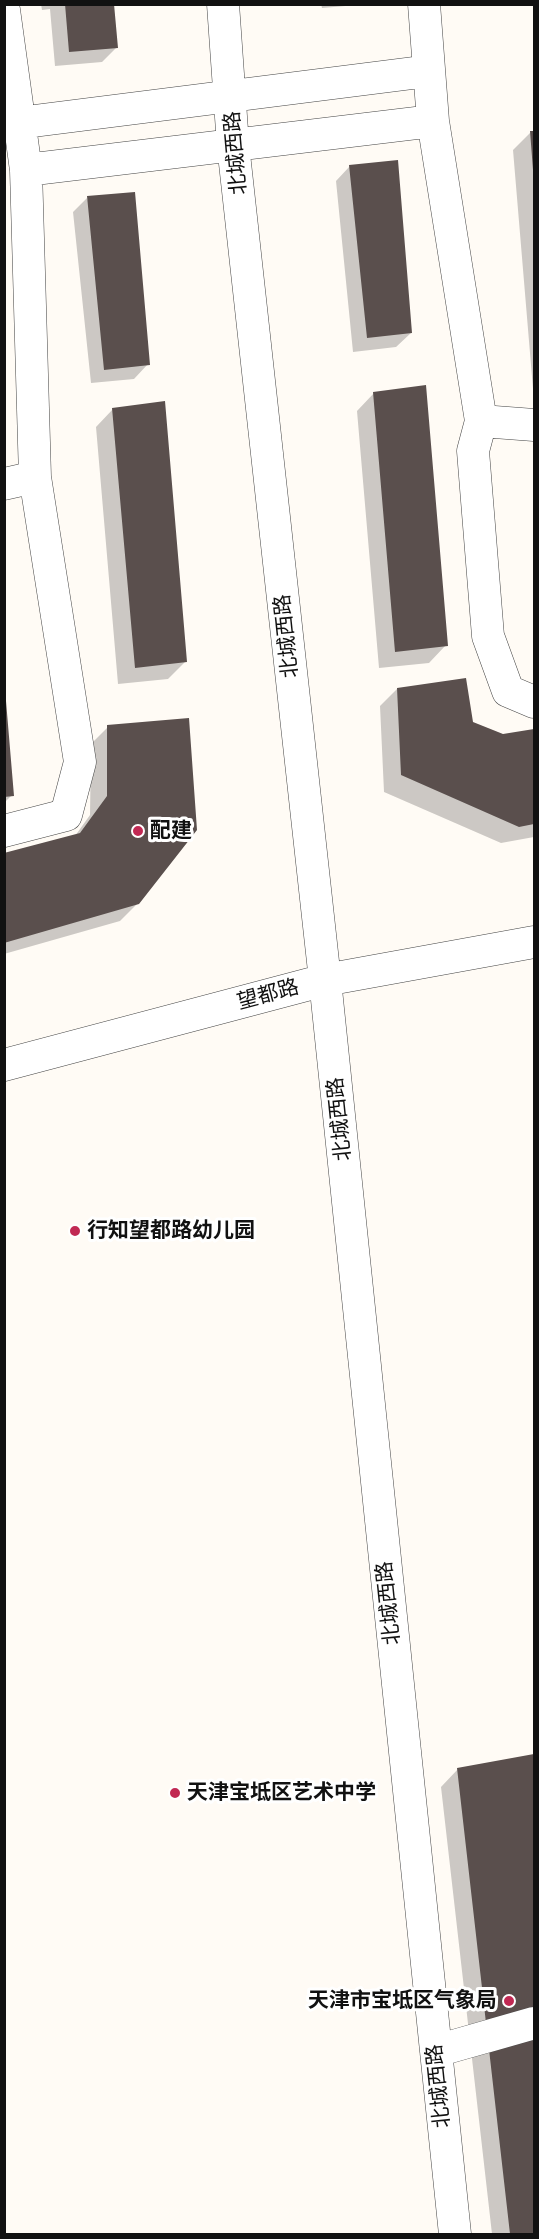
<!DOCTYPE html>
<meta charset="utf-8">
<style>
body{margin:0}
#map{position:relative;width:539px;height:2239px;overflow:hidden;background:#fffbf5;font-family:Lora,serif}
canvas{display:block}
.frame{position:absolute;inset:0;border:6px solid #111;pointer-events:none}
</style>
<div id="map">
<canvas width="539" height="2239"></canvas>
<div class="frame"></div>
</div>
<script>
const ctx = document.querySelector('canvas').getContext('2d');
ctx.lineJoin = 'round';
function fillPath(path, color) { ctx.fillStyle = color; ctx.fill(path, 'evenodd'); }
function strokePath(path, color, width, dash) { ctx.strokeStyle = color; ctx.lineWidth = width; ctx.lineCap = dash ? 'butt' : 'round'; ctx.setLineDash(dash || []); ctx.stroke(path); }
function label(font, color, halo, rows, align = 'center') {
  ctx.font = font + ' Lora,"Noto Sans SC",serif'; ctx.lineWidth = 6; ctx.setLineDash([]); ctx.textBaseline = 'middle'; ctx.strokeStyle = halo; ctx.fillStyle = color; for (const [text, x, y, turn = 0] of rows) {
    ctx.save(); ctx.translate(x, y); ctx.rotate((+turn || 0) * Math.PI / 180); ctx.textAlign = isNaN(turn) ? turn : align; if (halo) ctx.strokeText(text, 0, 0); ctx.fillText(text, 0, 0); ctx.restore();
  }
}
fillPath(new Path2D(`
 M 41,4 L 113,4 L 117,47 L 102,62 L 55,66 L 50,9 L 42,10 Z
 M 321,4 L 369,4 L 322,8 Z
 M 534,132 L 534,401 L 513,150 L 530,133 Z
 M 350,166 L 411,333 L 396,347 L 353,352 L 336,181 Z
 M 87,198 L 148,364 L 134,379 L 91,383 L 73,212 Z
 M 374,393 L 446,645 L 429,663 L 379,668 L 357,411 Z
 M 113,409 L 186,661 L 168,679 L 118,684 L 96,427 Z
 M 397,689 L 502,736 L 534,730 L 534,837 L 501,843 L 384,792 L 380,706 Z
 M 4,699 L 12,795 L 4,803 Z
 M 108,727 L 138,903 L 120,921 L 4,954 L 4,855 L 75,836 L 90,815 L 91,744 Z
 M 534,1755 L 534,2234 L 492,2234 L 441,1787 L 458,1769 Z`), '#0003');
fillPath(new Path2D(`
 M 65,4 L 114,4 L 118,48 L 69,52 Z
 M 530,131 L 534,131 L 534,170 L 533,170 Z
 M 398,160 L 412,333 L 367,338 L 349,165 Z
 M 135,192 L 150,365 L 104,370 L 87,196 Z
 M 426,385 L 448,646 L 395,652 L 373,392 Z
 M 165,401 L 187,662 L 135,668 L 112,408 Z
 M 466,678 L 473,722 L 503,734 L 534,729 L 534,824 L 519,827 L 401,775 L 397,688 Z
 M 4,701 L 6,701 L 14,796 L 4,797 Z
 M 189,718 L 197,830 L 139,904 L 4,943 L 4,853 L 80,833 L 107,796 L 107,725 Z
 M 534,1754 L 534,2234 L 510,2234 L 457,1768 Z`), '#5a4f4d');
const minor = new Path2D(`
 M 223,4 L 233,145 L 325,980 L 455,2234
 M 424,4 L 433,121 L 481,421 L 534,425
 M 4,10 L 26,170 L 35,477 L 80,762 L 66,815 L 4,831
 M 18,123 L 429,71
 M 26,170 L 433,121
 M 481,421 L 473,451 L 488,636 L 508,691 L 534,702
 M 4,484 L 35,477
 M 4,1065 L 325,980 L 534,942
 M 436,2051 L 534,2023`);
strokePath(minor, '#444', 33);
strokePath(minor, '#fff', 32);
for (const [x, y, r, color] of [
 [138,831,6,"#c12953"],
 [75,1231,6,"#c12953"],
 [175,1793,6,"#c12953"],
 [509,2001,6,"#c12953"]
]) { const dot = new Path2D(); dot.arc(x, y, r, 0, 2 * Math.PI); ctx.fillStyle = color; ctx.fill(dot); strokePath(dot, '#fff', 2); }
label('21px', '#111', '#fff', [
 ["北城西路",236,153,-95],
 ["北城西路",287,636,-96],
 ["望都路",268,995,-15],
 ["北城西路",340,1119,-96],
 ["北城西路",389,1603,-96],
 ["北城西路",439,2086,-96]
]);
label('bold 21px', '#111', '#fff', [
 ["配建",150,831],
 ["行知望都路幼儿园",87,1231],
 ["天津宝坻区艺术中学",187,1793],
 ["天津市宝坻区气象局",497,2001,"right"]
], 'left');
</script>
